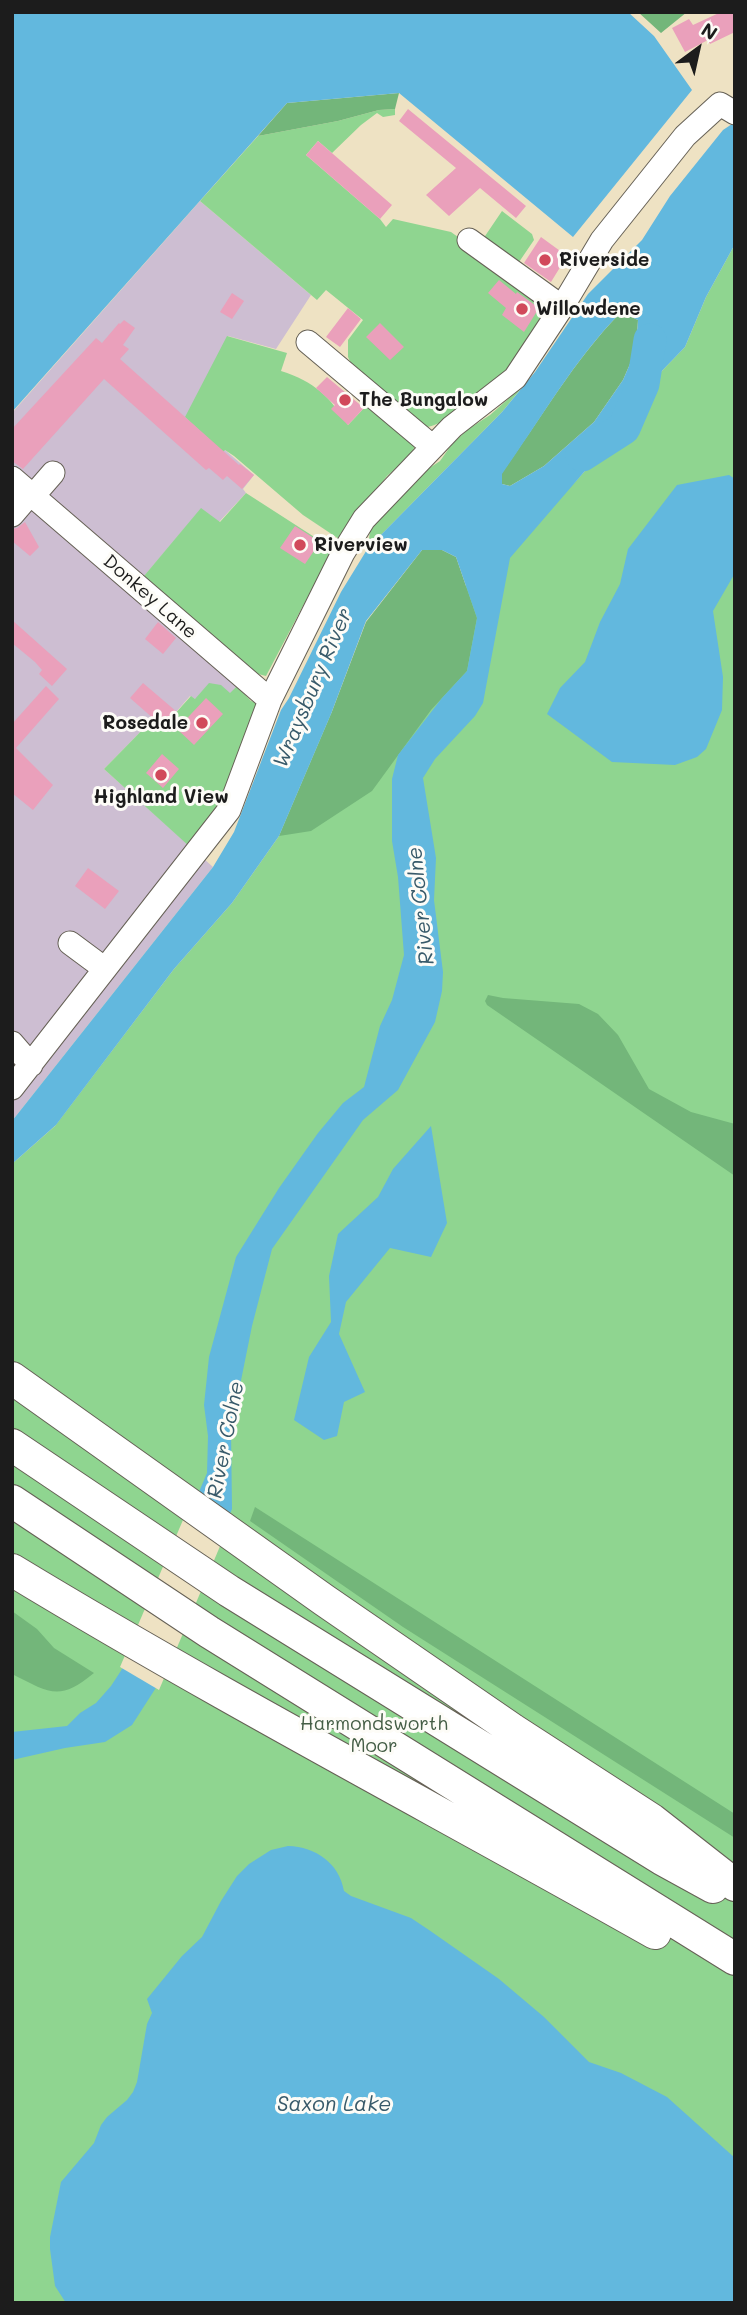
<!DOCTYPE html>
<style>
body{margin:0}
#map{position:relative;width:747px;height:2315px;overflow:hidden;background:#eee2c3;font-family:Mali,sans-serif}
canvas{display:block}
.frame{position:absolute;inset:0;border:14px solid #1c1c1c;pointer-events:none}
.north{position:absolute;left:663px;top:14px;width:70px;height:70px;-webkit-text-stroke:5px #fdfcf7;paint-order:stroke;rotate:33deg;font-size:19px;font-weight:700;line-height:28px;text-align:center;color:#1c1c1c}
.north::after{content:'';display:block;margin:auto;width:24px;height:32px;background:#1c1c1c;clip-path:polygon(50% 0,100% 100%,50% 72%,0 100%)}
</style>
<div id="map">
<canvas width="747" height="2315"></canvas>
<div class="frame"></div>
<div class="north">N</div>
</div>
<script>
const ctx = document.querySelector('canvas').getContext('2d');
ctx.lineJoin = 'round';
function fillPath(path, color) { ctx.fillStyle = color; ctx.fill(path, 'evenodd'); }
function strokePath(path, color, width, dash) { ctx.strokeStyle = color; ctx.lineWidth = width; ctx.lineCap = dash ? 'butt' : 'round'; ctx.setLineDash(dash || []); ctx.stroke(path); }
function label(font, color, halo, rows, align = 'center') {
  ctx.font = font + ' Mali,sans-serif'; ctx.lineWidth = 6; ctx.setLineDash([]); ctx.textBaseline = 'middle'; ctx.strokeStyle = halo; ctx.fillStyle = color; for (const [text, x, y, turn = 0] of rows) {
    ctx.save(); ctx.translate(x, y); ctx.rotate((+turn || 0) * Math.PI / 180); ctx.textAlign = isNaN(turn) ? turn : align; if (halo) ctx.strokeText(text, 0, 0); ctx.fillText(text, 0, 0); ctx.restore();
  }
}
fillPath(new Path2D(`
 M 200,201 L 311,295 L 276,349 L 228,336 L 225,450 L 254,475 L 243,489 L 246,493 L 219,522 L 201,509 L 134,588 L 237,686 L 231,693 L 195,699 L 190,696 L 163,727 L 153,719 L 104,769 L 213,867 L 12,1121 L 12,413 Z`), '#cdbed2');
fillPath(new Path2D(`
 M 395,109 L 395,115 L 383,117 L 377,113 L 361,125 L 332,153 L 318,141 L 306,155 L 380,219 L 386,227 L 393,219 L 451,232 L 519,281 L 549,309 C 539,326 521,363 508,375 C 496,387 440,429 425,427 L 355,372 L 348,357 L 348,340 L 363,320 L 326,290 L 317,300 L 200,201 L 258,136 L 338,121 L 379,110 Z
 M 502,211 L 532,234 L 534,240 L 519,262 L 481,242 Z
 M 735,244 L 735,2303 L 12,2303 L 12,1164 L 55,1126 L 174,969 L 232,903 L 279,836 L 331,714 L 575,482 L 624,428 L 643,384 L 657,376 L 685,347 L 706,297 Z
 M 227,336 L 287,353 L 281,371 C 315,382 329,396 348,425 L 366,406 L 416,444 L 410,456 L 387,476 L 339,539 L 303,515 L 234,456 L 225,450 L 223,452 L 185,417 Z
 M 524,385 L 502,412 L 368,548 L 370,530 L 381,514 L 428,469 L 440,461 L 452,444 L 467,430 L 490,415 Z
 M 246,493 L 333,549 L 266,676 L 258,674 L 250,668 L 144,576 L 201,508 L 220,522 Z
 M 209,683 L 221,685 L 230,693 L 237,686 L 251,701 L 258,703 L 221,805 L 190,847 L 104,769 L 153,719 L 163,727 L 191,696 L 195,699 Z`), '#8fd590');
fillPath(new Path2D(`
 M 638,12 L 687,12 L 661,33 Z
 M 399,93 L 395,109 L 379,110 L 338,121 L 258,136 L 287,103 Z
 M 621,312 L 638,320 L 636,350 L 623,380 L 594,422 L 544,466 L 510,486 L 502,484 L 501,474 C 540,420 574,360 621,312 Z
 M 422,550 L 442,550 L 456,557 L 477,618 L 467,671 L 431,710 L 372,791 L 311,831 L 279,836 L 331,714 L 366,622 Z
 M 488,995 L 503,998 L 579,1004 L 598,1014 L 618,1035 L 649,1089 L 691,1112 L 735,1124 L 735,1176 L 487,1005 L 485,1001 Z
 M 255,1507 L 735,1814 L 735,1838 L 403,1627 L 250,1521 Z
 M 12,1611 L 37,1629 L 54,1648 L 94,1673 C 59,1702 50,1693 12,1674 Z`), '#73b67a');
fillPath(new Path2D(`
 M 12,12 L 628,12 L 654,36 L 692,90 L 573,237 L 399,93 L 287,103 L 12,412 Z
 M 735,122 L 735,244 L 706,297 L 685,347 L 657,376 L 643,384 L 622,428 L 510,558 L 483,703 L 475,716 L 435,759 L 423,778 L 436,858 L 434,900 L 443,972 L 442,991 L 435,1022 L 398,1090 L 363,1120 L 272,1249 L 252,1326 L 231,1430 L 232,1509 L 159,1683 L 132,1725 L 105,1742 L 65,1748 L 12,1760 L 12,1732 L 67,1726 L 80,1713 L 96,1703 L 111,1686 L 126,1663 L 207,1473 L 208,1436 L 204,1405 L 209,1357 L 236,1257 L 279,1188 L 318,1133 L 343,1103 L 364,1087 L 380,1026 L 392,1000 L 404,955 L 398,877 L 392,841 L 392,779 L 398,755 L 442,698 L 467,671 L 477,618 L 456,557 L 442,550 L 422,550 L 366,621 L 331,714 L 279,836 L 232,903 L 174,969 L 56,1125 L 12,1164 L 12,1121 L 213,867 L 234,832 L 281,710 L 289,698 L 341,592 L 368,548 L 502,412 L 535,372 L 588,294 L 642,240 L 670,196 L 723,130 ZM 621,312 L 638,320 L 636,350 L 623,380 L 594,422 L 544,466 L 510,486 L 502,484 L 502,474 C 540,420 574,360 621,312 Z
 M 729,475 L 735,479 L 735,573 L 713,611 L 723,677 L 722,710 L 706,749 L 697,757 L 675,765 L 612,762 L 547,714 L 560,688 L 585,662 L 600,622 L 620,584 L 628,549 L 677,485 Z
 M 431,1126 L 447,1223 L 431,1257 L 390,1248 L 346,1302 L 339,1334 L 365,1392 L 344,1402 L 337,1436 L 324,1440 L 294,1420 L 309,1357 L 331,1322 L 329,1276 L 338,1234 L 378,1197 L 393,1169 Z
 M 288,1846 C 316,1847 339,1863 344,1891 L 351,1896 L 411,1918 L 429,1930 L 499,1979 L 544,2017 L 589,2062 L 621,2073 L 667,2097 L 735,2158 L 735,2303 L 66,2303 L 55,2286 L 50,2249 L 50,2237 L 61,2182 L 94,2143 L 101,2125 L 107,2117 L 127,2100 L 133,2092 L 137,2082 L 147,2024 L 152,2013 L 147,1999 L 182,1956 L 202,1937 L 221,1901 L 237,1876 L 249,1864 L 271,1850 Z`), '#62b8de');
fillPath(new Path2D(`
 M 195,1492 L 232,1518 L 159,1690 L 120,1667 Z`), '#eee2c3');
strokePath(new Path2D(`
 M 582,455 L 624,428 L 643,384 L 650,340`), '#62b8de', 33);
fillPath(new Path2D(`
 M 721,12 L 735,12 L 735,32 L 710,44 L 708,40 L 685,52 L 672,28 L 689,19 L 693,25 Z
 M 408,109 L 526,206 L 516,218 L 480,188 L 449,216 L 426,195 L 456,168 L 399,121 Z
 M 318,141 L 392,205 L 380,219 L 306,155 Z
 M 541,237 L 567,256 L 551,282 L 524,263 Z
 M 499,280 L 516,294 L 517,292 L 539,308 L 524,332 L 502,315 L 506,308 L 488,293 Z
 M 232,293 L 244,301 L 232,319 L 220,312 Z
 M 348,308 L 361,319 L 340,347 L 326,337 Z
 M 124,320 L 135,328 L 123,345 L 129,349 L 120,359 L 239,465 L 240,464 L 254,475 L 242,489 L 227,476 L 223,480 L 209,468 L 206,470 L 104,379 L 23,469 L 12,461 L 12,429 L 96,338 L 102,343 L 119,323 L 120,324 Z
 M 380,323 L 404,347 L 390,360 L 366,337 Z
 M 327,377 L 364,408 L 348,425 L 331,409 L 335,405 L 316,388 Z
 M 25,522 L 39,547 L 30,556 L 12,541 L 12,529 L 17,528 Z
 M 295,526 L 320,542 L 305,564 L 280,548 Z
 M 12,620 L 67,669 L 52,686 L 39,674 L 42,670 L 35,662 L 12,643 Z
 M 158,622 L 176,638 L 163,654 L 145,639 Z
 M 143,683 L 177,712 L 163,727 L 130,698 Z
 M 46,686 L 59,699 L 16,748 L 53,785 L 33,810 L 12,793 L 12,724 Z
 M 206,698 L 223,714 L 194,745 L 177,729 Z
 M 162,754 L 179,769 L 163,788 L 146,773 Z
 M 88,868 L 119,891 L 105,909 L 75,886 Z`), '#eaa0bb');
const minor = new Path2D(`
 M 469,240 L 562,307
 M 308,342 L 433,447
 M 12,478 L 270,700
 M 33,496 L 53,473
 M 12,515 L 30,494
 M 70,943 L 105,969
 M 12,1043 L 31,1065
 M 12,1088 L 229,810 L 270,700 L 343,553 L 364,519 L 452,427 L 515,378 L 562,307 L 602,240 L 685,136 L 720,104 L 735,113`);
const highway = new Path2D(`
 M 12,1378 L 324,1600 L 513,1730 L 652,1820 L 735,1885
 M 12,1445 L 229,1591 L 662,1859 L 713,1887
 M 12,1501 L 209,1632 L 735,1959
 M 12,1570 C 223,1698 441,1812 655,1933`);
strokePath(minor, '#666156', 25);
strokePath(highway, '#666156', 34);
strokePath(minor, '#fff', 23);
strokePath(highway, '#fff', 32);
for (const [x, y, r, color] of [
 [545,260,7,"#d1495b"],
 [522,309,7,"#d1495b"],
 [345,400,7,"#d1495b"],
 [300,545,7,"#d1495b"],
 [202,723,7,"#d1495b"],
 [161,775,7,"#d1495b"]
]) { const dot = new Path2D(); dot.arc(x, y, r, 0, 2 * Math.PI); ctx.fillStyle = color; ctx.fill(dot); strokePath(dot, '#fdfcf7', 2.5); }
label('bold 19px', '#1c1c1c', '#fdfcf7', [
 ["Riverside",559,260],
 ["Willowdene",536,309],
 ["The Bungalow",359,400],
 ["Riverview",314,545],
 ["Rosedale",188,723,"right"],
 ["Highland View",161,797,"center"]
], 'left');
label('19px', '#1c1c1c', '#fdfcf7', [
 ["Donkey Lane",150,597,41]
]);
label('19px', '#445d45', '#fdfcf7', [
 ["Harmondsworth",374,1724],
 ["Moor",374,1746]
]);
label('italic 21px', '#385a6a', '#fdfcf7', [
 ["Wraysbury River",313,688,-67],
 ["River Colne",421,906,-96],
 ["River Colne",226,1440,-79],
 ["Saxon Lake",334,2105]
]);
</script>
